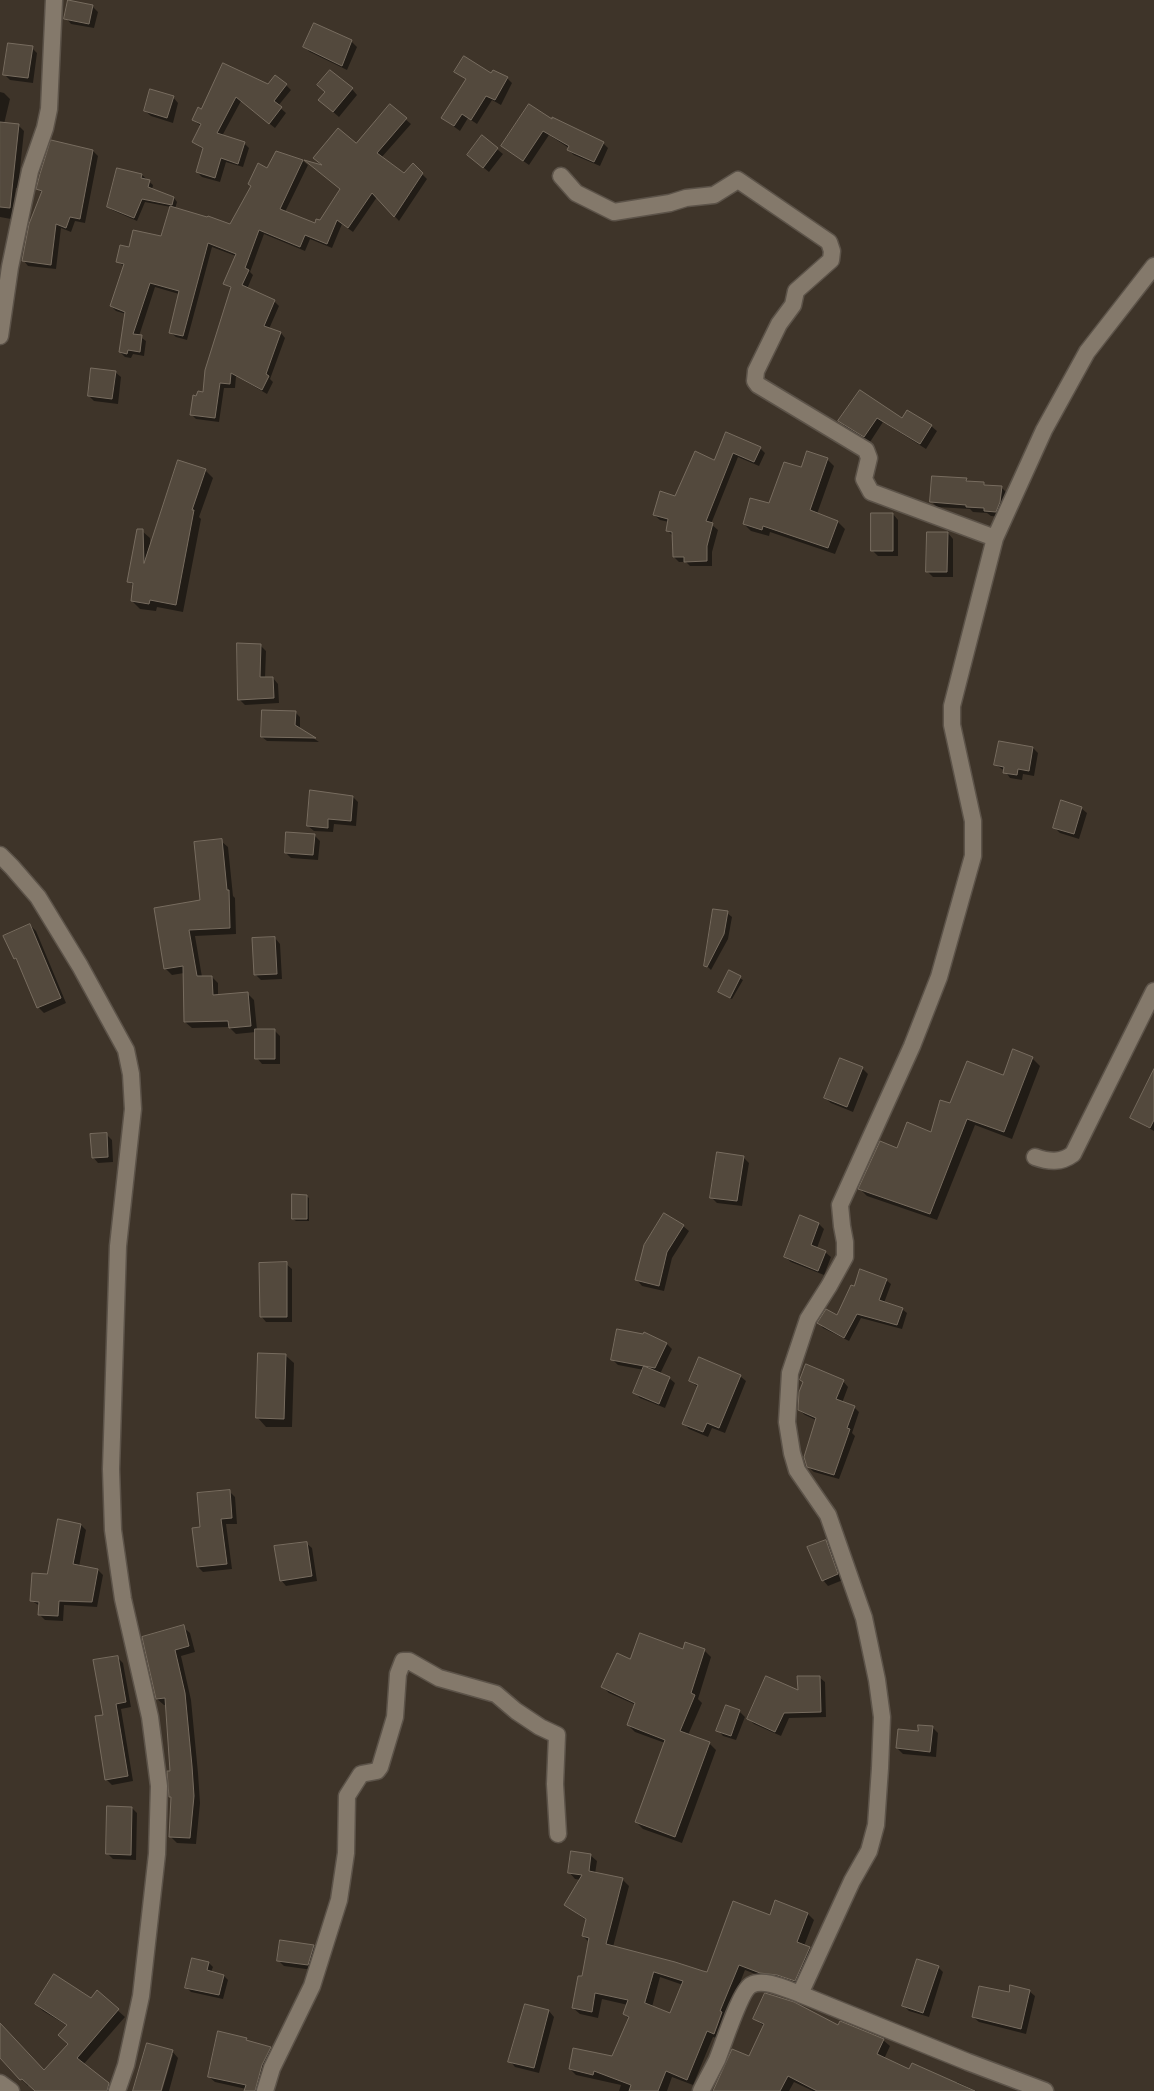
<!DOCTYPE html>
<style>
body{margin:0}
canvas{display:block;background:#3e3429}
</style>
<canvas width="1154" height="2091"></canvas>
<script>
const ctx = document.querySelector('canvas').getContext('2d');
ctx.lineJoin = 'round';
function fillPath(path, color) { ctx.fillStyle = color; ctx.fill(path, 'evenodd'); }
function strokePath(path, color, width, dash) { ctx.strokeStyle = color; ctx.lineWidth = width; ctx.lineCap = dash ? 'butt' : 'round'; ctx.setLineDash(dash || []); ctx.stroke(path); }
fillPath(new Path2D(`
 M 92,6 L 98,12 L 94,28 L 71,24 L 66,18 Z
 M 351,41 L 357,47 L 347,70 L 310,52 L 304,47 Z
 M 32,48 L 37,53 L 33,83 L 10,80 L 5,75 Z
 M 223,65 L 269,85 L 286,85 L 291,90 L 278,106 L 286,113 L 275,128 L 241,101 L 222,136 L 244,143 L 249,148 L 243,167 L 226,162 L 220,182 L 202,177 L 197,172 L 204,150 L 193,142 L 201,126 L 193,120 L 201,110 Z
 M 456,72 L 492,75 L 507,78 L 512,83 L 501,105 L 492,100 L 477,124 L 468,118 L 460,131 L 442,118 L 467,80 Z
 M 352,89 L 357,95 L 339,117 L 325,105 Z
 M 0,92 L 4,93 L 10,99 L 4,124 L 18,125 L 24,131 L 18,188 L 16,188 L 11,219 L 0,217 Z
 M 173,97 L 178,103 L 173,123 L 151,116 L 145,111 Z
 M 390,106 L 411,124 L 381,158 L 404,174 L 413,165 L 427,179 L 399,221 L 377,197 L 353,232 L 342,224 L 332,248 L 310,239 L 305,251 L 264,234 L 250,272 L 253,275 L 247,289 L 274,301 L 279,306 L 269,329 L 281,333 L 285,338 L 270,379 L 273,382 L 267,394 L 236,376 L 235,388 L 224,388 L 219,422 L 196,419 L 191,414 L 197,398 L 204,393 L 232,289 L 225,284 L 236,256 L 212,247 L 187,340 L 176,337 L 171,333 L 179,294 L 155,287 L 139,336 L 146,341 L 144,356 L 133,354 L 131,358 L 125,357 L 120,352 L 126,314 L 116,311 L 111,306 L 125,267 L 118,262 L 130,249 L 162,238 L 171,207 L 145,202 L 137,221 L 112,210 L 109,207 L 142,175 L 153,185 L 152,190 L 174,198 L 177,202 L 175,209 L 231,226 L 268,169 L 276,153 L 303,161 L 308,165 L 285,212 L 315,225 L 320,222 L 341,190 L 319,163 L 356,144 Z
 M 552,120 L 603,143 L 608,148 L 600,166 L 574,155 L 568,150 L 569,148 L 549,135 L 529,165 L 502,146 Z
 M 482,137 L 503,154 L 489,172 L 468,155 Z
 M 93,151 L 98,156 L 85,223 L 75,221 L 71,232 L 61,228 L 56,269 L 28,266 L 24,261 L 42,193 L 38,189 Z
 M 115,372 L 121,377 L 118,404 L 94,401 L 89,396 Z
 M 861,391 L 902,420 L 931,426 L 937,431 L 926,449 L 883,422 L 870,442 L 845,427 L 840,421 Z
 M 727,434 L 760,448 L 765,453 L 759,466 L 738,457 L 711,524 L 718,530 L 712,552 L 712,566 L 690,566 L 686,562 L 679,562 L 674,557 L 673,536 L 668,531 L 669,522 L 660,520 L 654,515 L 715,461 Z
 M 827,459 L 834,466 L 817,514 L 838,522 L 845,529 L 835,554 L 770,532 L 769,536 L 751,531 L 744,524 L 770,504 L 802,469 Z
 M 205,470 L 213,478 L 199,517 L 201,519 L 183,612 L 157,607 L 156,611 L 140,609 L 132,601 L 134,587 L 129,581 L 142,531 L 150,538 L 150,549 Z
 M 966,479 L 969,482 L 983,483 L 986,486 L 1001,487 L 1007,493 L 1001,517 L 991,516 L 987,513 L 973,512 L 970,509 L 937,507 L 931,501 Z
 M 893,514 L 898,520 L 898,556 L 878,556 L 873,551 Z
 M 948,533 L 953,539 L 953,577 L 933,577 L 927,571 Z
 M 260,645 L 266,651 L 265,678 L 273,678 L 278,684 L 279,703 L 245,705 L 239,699 Z
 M 295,712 L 300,717 L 300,729 L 319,742 L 267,741 L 262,737 Z
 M 1033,748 L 1038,753 L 1034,776 L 1023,774 L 1022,780 L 1010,778 L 1005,771 L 996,765 Z
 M 353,797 L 358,802 L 356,826 L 334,824 L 333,832 L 314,831 L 308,826 Z
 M 1081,808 L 1087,813 L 1079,839 L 1060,833 L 1055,828 Z
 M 314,835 L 320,841 L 318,860 L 291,858 L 286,853 Z
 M 221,841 L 228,847 L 233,896 L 235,898 L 236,934 L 195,936 L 202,977 L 212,977 L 218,983 L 218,995 L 247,993 L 254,1000 L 257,1030 L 274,1030 L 280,1036 L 280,1064 L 262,1064 L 257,1058 L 256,1032 L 236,1034 L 229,1027 L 192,1028 L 185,1022 L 184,973 L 172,975 L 165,968 L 202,901 Z
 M 727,913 L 732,917 L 728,939 L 711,970 L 706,965 Z
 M 30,925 L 36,931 L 66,1003 L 44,1013 L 38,1007 L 19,963 L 15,958 Z
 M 275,938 L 280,944 L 282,979 L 261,980 L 255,974 Z
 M 729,972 L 743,980 L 732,999 L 722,994 Z
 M 1032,1058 L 1040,1066 L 1012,1139 L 975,1125 L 937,1220 L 867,1196 L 860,1189 L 898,1149 L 931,1133 L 951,1105 L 1004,1076 Z
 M 862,1068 L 868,1074 L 853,1112 L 831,1103 L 825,1098 Z
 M 1154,1072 L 1154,1131 L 1131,1118 Z
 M 106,1134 L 112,1140 L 113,1162 L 98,1163 L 93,1157 Z
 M 744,1158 L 749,1163 L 742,1206 L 717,1203 L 711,1197 Z
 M 306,1196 L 309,1198 L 309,1221 L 296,1221 L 293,1219 Z
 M 819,1224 L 824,1229 L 817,1248 L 825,1252 L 831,1257 L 824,1275 L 791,1262 L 785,1257 Z
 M 683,1226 L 689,1231 L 672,1258 L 664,1291 L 642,1286 L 637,1280 Z
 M 286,1264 L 292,1269 L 292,1322 L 266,1322 L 261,1316 Z
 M 886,1280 L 891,1284 L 884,1303 L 902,1309 L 907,1313 L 902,1329 L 861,1318 L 849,1341 L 823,1328 L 819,1323 L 838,1317 L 855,1288 Z
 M 667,1344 L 672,1349 L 660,1374 L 669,1378 L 675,1383 L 665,1408 L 640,1398 L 635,1393 L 644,1370 L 618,1365 L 612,1359 Z
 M 285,1355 L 294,1363 L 292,1427 L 266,1427 L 258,1418 Z
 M 740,1376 L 746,1381 L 725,1433 L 712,1428 L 708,1437 L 689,1429 L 683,1423 L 698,1387 L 690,1381 Z
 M 843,1381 L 848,1387 L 842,1403 L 854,1407 L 859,1412 L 852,1433 L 855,1436 L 839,1479 L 814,1472 L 808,1467 L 816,1420 L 805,1415 L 799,1410 L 804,1382 Z
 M 229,1491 L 235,1497 L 237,1524 L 226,1524 L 232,1569 L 203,1572 L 198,1567 Z
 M 81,1525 L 86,1530 L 79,1567 L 98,1570 L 103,1575 L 97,1607 L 64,1605 L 63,1621 L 45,1620 L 39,1614 L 40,1606 L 32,1601 Z
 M 825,1541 L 831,1547 L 843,1580 L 828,1586 L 823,1580 Z
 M 306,1543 L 312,1548 L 317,1581 L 286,1586 L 281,1580 Z
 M 183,1627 L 190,1633 L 195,1652 L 181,1656 L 191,1700 L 198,1773 L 200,1803 L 196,1844 L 177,1843 L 171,1837 L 172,1772 L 167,1705 L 164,1705 L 157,1699 Z
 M 704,1650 L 711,1657 L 698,1699 L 702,1703 L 688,1735 L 709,1743 L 716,1750 L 682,1843 L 643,1829 L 636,1822 L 665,1743 L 635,1732 L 628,1725 L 636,1705 L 609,1693 L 602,1686 L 631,1661 Z
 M 117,1657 L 123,1663 L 131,1707 L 121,1709 L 133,1781 L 112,1785 L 106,1779 Z
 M 819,1677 L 825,1682 L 826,1717 L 789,1718 L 781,1736 L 754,1724 L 749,1719 L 799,1692 Z
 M 739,1711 L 745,1717 L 736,1740 L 723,1736 L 718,1730 Z
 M 932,1727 L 938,1733 L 936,1757 L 903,1754 L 897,1748 L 919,1732 Z
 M 132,1808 L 137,1813 L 136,1860 L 113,1859 L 107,1853 Z
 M 590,1855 L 597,1861 L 595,1874 L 622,1879 L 629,1886 L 613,1947 L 707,1973 L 770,1916 L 808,1914 L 814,1920 L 804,1946 L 810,1948 L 816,1955 L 801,1987 L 768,1979 L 745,1970 L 726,2018 L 721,2039 L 713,2037 L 693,2085 L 672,2077 L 667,2091 L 619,2091 L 621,2085 L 576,2075 L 570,2069 L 613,2058 L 629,2019 L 624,2014 L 628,2005 L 602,1999 L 598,2018 L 580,2014 L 573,2008 L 583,1978 L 590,1943 L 583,1936 L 587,1921 L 565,1905 L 581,1880 L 575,1879 L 569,1872 ZM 660,1977 L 683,1985 L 670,2014 L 652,2007 Z
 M 281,1942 L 314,1946 L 319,1951 L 313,1970 L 284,1966 L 278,1960 Z
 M 209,1963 L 213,1967 L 211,1972 L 224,1976 L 228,1980 L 223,1999 L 191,1992 L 187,1988 Z
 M 938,1967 L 943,1972 L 929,2017 L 909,2011 L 904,2006 Z
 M 1029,1991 L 1035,1996 L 1026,2034 L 979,2022 L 973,2017 L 1010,1993 Z
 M 97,1992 L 125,2017 L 83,2065 L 115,2091 L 37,2091 L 29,2084 L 28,2086 L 0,2056 L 0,2034 L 44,2072 L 70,2044 L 68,2026 L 43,2011 L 36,2004 L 91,1999 Z
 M 549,2011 L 554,2017 L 539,2073 L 515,2067 L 510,2061 Z
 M 755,2019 L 839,2027 L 883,2040 L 890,2046 L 884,2059 L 910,2071 L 956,2084 L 957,2082 L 976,2091 L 813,2091 L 794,2082 L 789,2091 L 713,2091 L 750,2058 L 764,2026 Z
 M 246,2039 L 249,2042 L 270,2048 L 276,2054 L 261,2091 L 245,2091 L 246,2089 L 215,2082 L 209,2077 Z
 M 172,2051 L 178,2058 L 169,2091 L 162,2091 L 173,2054 L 170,2054 L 160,2091 L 134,2091 Z`), '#0007');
const building = new Path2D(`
 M 68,0 L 93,5 L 89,24 L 64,19 Z
 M 314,23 L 352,40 L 342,66 L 303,47 Z
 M 8,43 L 33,46 L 28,78 L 3,75 Z
 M 464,56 L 491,73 L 493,70 L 508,77 L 495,100 L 486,96 L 471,120 L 462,114 L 454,126 L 441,118 L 466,79 L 454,72 Z
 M 223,63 L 268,84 L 275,75 L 287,84 L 274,101 L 282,107 L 269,124 L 236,97 L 217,133 L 245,142 L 238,164 L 221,158 L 215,178 L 196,172 L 203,148 L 192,142 L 201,124 L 192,120 L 198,107 L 201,109 Z
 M 330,70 L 353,88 L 333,112 L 318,100 L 325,92 L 317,85 Z
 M 150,89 L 174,96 L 167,118 L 144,111 Z
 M 390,104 L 407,118 L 377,153 L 404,173 L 413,163 L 423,173 L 394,217 L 372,193 L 348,228 L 337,220 L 327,244 L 305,235 L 300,247 L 259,230 L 245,268 L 249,270 L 242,285 L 275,300 L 264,326 L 281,332 L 266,374 L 269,376 L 262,390 L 231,373 L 230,384 L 220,383 L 215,418 L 190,415 L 193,395 L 196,396 L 198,391 L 203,392 L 205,370 L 231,287 L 223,284 L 236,254 L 208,243 L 183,336 L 169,333 L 179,291 L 150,283 L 133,334 L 142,335 L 140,352 L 128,350 L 127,354 L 119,352 L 125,312 L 110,306 L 124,264 L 116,262 L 120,245 L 129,247 L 133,230 L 161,236 L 170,206 L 207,217 L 208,216 L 230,224 L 251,186 L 248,184 L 258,163 L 267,168 L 276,151 L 303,160 L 280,209 L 315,223 L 316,219 L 320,220 L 340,189 L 304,160 L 322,165 L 313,158 L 338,128 L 356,143 Z
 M 529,104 L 552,119 L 552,117 L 604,142 L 594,162 L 567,150 L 569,146 L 543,131 L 523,161 L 501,146 Z
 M 0,122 L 19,124 L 10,208 L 0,207 Z
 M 482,135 L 498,148 L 483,168 L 467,155 Z
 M 51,140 L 93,150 L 80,219 L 70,217 L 66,228 L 56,224 L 51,265 L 22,261 L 29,224 L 42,191 L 36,189 L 40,174 Z
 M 117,168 L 142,174 L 141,178 L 150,180 L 148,187 L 174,197 L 172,205 L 142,199 L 134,218 L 107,207 Z
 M 91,368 L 116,371 L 112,399 L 88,396 Z
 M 860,390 L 902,418 L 907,410 L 932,425 L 920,444 L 877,418 L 864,437 L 838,421 Z
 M 726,432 L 761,447 L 754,462 L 733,453 L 706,521 L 713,523 L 707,546 L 707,561 L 684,562 L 684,557 L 673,557 L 672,532 L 666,531 L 668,519 L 653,515 L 660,491 L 675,496 L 695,451 L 714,460 Z
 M 807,451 L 828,458 L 810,510 L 838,521 L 828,548 L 763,526 L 762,530 L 743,524 L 750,498 L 769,503 L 784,462 L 801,467 Z
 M 178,460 L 206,469 L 192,510 L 194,510 L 176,605 L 150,600 L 149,604 L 131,601 L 133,583 L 127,582 L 137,529 L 143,529 L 144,563 Z
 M 932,476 L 967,478 L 966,481 L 984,482 L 984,485 L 1002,486 L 1000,502 L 996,512 L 984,511 L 984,508 L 966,507 L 966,505 L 930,502 Z
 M 871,513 L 893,513 L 893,551 L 871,551 Z
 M 927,532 L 948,532 L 947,572 L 926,572 Z
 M 237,643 L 261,644 L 260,677 L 273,677 L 274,698 L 238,700 Z
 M 262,710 L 296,711 L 295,725 L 316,738 L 261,737 Z
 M 999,741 L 1033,747 L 1029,771 L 1018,769 L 1017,775 L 1003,773 L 1004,767 L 994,765 Z
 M 310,790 L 353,796 L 351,821 L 328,819 L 328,828 L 307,826 Z
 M 1061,800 L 1082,807 L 1074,834 L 1053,828 Z
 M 286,832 L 315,834 L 313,855 L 285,853 Z
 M 222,839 L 227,890 L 229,890 L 230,928 L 189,930 L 197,976 L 212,976 L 213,995 L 248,992 L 251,1026 L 229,1028 L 228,1021 L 184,1022 L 183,966 L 164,969 L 154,908 L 200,900 L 194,842 Z
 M 713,909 L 728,911 L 724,934 L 707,967 L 704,966 Z
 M 30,924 L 61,998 L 37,1008 L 16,958 L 14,959 L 3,936 Z
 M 275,937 L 277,974 L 254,975 L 252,938 Z
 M 729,970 L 741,976 L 730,998 L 718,992 Z
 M 255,1029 L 275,1029 L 275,1059 L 255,1059 Z
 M 1013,1049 L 1033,1057 L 1004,1132 L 967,1119 L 930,1214 L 858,1189 L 880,1141 L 897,1148 L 907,1122 L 931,1132 L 940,1100 L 950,1103 L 967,1061 L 1003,1075 Z
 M 840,1058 L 863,1067 L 847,1107 L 824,1098 Z
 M 1154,1069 L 1154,1120 L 1150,1128 L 1130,1118 Z
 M 107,1133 L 108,1157 L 92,1158 L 90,1134 Z
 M 717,1152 L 744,1156 L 737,1201 L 710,1198 Z
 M 292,1194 L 307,1195 L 307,1219 L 292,1219 Z
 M 664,1213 L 684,1225 L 667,1252 L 659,1286 L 635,1280 L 644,1245 Z
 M 800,1215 L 819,1223 L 811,1245 L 826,1251 L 818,1271 L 784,1257 Z
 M 287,1262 L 287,1317 L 260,1317 L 259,1263 Z
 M 860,1269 L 887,1279 L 879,1300 L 903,1308 L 897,1325 L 857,1314 L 844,1338 L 817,1323 L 826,1309 L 837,1315 L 851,1285 L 854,1286 Z
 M 617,1329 L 643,1334 L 644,1332 L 667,1343 L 655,1368 L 611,1360 Z
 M 258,1353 L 286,1354 L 284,1419 L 256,1418 Z
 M 699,1357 L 741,1375 L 719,1428 L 707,1423 L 703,1432 L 682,1424 L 698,1385 L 689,1381 Z
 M 806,1364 L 844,1380 L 836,1399 L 855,1406 L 847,1428 L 850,1429 L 834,1475 L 807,1467 L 804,1457 L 816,1418 L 798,1410 L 799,1392 L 803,1382 L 800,1380 Z
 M 644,1366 L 670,1377 L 659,1404 L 633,1393 Z
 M 230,1490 L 232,1518 L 221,1519 L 227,1564 L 197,1567 L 192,1528 L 200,1527 L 197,1493 Z
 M 58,1519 L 81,1524 L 73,1564 L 98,1569 L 92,1602 L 59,1601 L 58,1616 L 38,1615 L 39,1602 L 30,1601 L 32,1573 L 47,1574 Z
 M 826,1540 L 838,1574 L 822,1581 L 807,1547 Z
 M 307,1542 L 312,1576 L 280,1581 L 274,1546 Z
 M 184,1625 L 189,1646 L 175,1650 L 185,1693 L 192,1766 L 194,1796 L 190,1838 L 169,1837 L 171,1797 L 169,1797 L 167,1771 L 170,1771 L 165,1698 L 156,1699 L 142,1637 Z
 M 640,1633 L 683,1649 L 685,1642 L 705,1649 L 691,1693 L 695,1695 L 680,1731 L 710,1742 L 675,1837 L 635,1822 L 665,1740 L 627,1725 L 635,1703 L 601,1687 L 617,1653 L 630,1659 Z
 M 118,1656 L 126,1702 L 116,1704 L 128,1776 L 105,1780 L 95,1716 L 103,1715 L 93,1660 Z
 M 766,1676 L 798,1690 L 797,1676 L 820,1676 L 821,1712 L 784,1713 L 775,1732 L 747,1719 Z
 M 726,1705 L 740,1710 L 731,1736 L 716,1731 Z
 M 918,1725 L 933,1726 L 930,1752 L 896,1748 L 898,1729 L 918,1731 Z
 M 107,1806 L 132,1807 L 131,1855 L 106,1854 Z
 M 571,1851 L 591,1854 L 589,1871 L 623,1878 L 606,1944 L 675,1962 L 703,1971 L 707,1972 L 733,1901 L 770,1915 L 775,1900 L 808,1913 L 797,1942 L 810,1947 L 795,1981 L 777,1975 L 760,1973 L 739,1965 L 720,2011 L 722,2012 L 714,2034 L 707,2031 L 687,2080 L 666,2071 L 658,2091 L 629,2091 L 631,2085 L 594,2071 L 593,2075 L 569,2069 L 573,2048 L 612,2056 L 629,2017 L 623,2014 L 628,2000 L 595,1993 L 592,2012 L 572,2008 L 578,1976 L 582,1976 L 589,1938 L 582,1936 L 586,1919 L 564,1905 L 582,1875 L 568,1873 ZM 654,1972 L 683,1981 L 670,2013 L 645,2003 Z
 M 280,1940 L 314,1945 L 308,1965 L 277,1961 Z
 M 192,1958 L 209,1962 L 207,1970 L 224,1975 L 219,1995 L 185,1988 Z
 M 917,1959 L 939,1966 L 923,2013 L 902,2006 Z
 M 54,1974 L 91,1998 L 97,1990 L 119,2009 L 77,2058 L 109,2083 L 107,2091 L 35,2091 L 22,2079 L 20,2080 L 0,2058 L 0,2023 L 44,2070 L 68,2044 L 58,2035 L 67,2025 L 35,2004 Z
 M 1010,1985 L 1030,1990 L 1021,2029 L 972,2017 L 979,1986 L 1009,1992 Z
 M 765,1993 L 794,2002 L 838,2025 L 840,2021 L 884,2039 L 877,2054 L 909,2069 L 912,2063 L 975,2091 L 817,2091 L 788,2076 L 780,2091 L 713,2091 L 732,2049 L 749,2056 L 764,2024 L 753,2019 Z
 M 525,2004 L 549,2010 L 534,2068 L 508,2062 Z
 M 218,2031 L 247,2038 L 246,2040 L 271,2047 L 262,2065 L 255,2091 L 244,2091 L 246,2085 L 208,2077 Z
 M 147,2043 L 173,2050 L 161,2091 L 133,2091 Z`);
fillPath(building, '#53493d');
strokePath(building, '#776c5f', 1);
const street = new Path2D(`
 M 561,176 L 576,193 L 614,212 L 670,203 L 686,198 L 714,195 L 738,180 L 829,242 L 832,251 L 831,260 L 796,291 L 793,305 L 779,324 L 756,371 L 755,381 L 758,385 L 866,450 L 869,458 L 864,479 L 871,492 L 995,538
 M 0,336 L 10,267 L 30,171 L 45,128 L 49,109 L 54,0
 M 0,855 L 12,867 L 38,897 L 80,966 L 126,1050 L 131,1074 L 133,1109 L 118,1246 L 111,1469 L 113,1530 L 123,1599 L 150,1717 L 159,1786 L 157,1854 L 141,1996 L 126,2065 L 117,2091
 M 1035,1157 C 1049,1162 1061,1163 1073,1154 L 1154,991
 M 800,1994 L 852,1881 L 869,1851 L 876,1825 L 880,1768 L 882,1717 L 877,1680 L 864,1618 L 828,1515 L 797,1470 L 792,1453 L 787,1422 L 790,1373 L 808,1319 L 829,1286 L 845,1257 L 845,1242 L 842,1226 L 840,1205 L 912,1046 L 939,977 L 973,856 L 973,821 L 952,725 L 952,706 L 995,538 L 1044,430 L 1087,352 L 1154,266
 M 0,2083 L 11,2091
 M 265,2091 L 272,2068 L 312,1986 L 339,1900 L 346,1853 L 347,1796 L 361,1774 L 377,1771 L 380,1767 L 395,1717 L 398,1674 L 403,1661 L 409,1661 L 439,1678 L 496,1694 L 516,1711 L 540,1727 L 557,1735 L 555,1784 L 558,1834
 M 701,2091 C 706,2081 712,2070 717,2060 C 723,2046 740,1991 751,1985 C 764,1978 786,1989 800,1994 L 968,2062 L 1045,2091`);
strokePath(street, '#5c5349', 19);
strokePath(street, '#84796b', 16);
</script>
